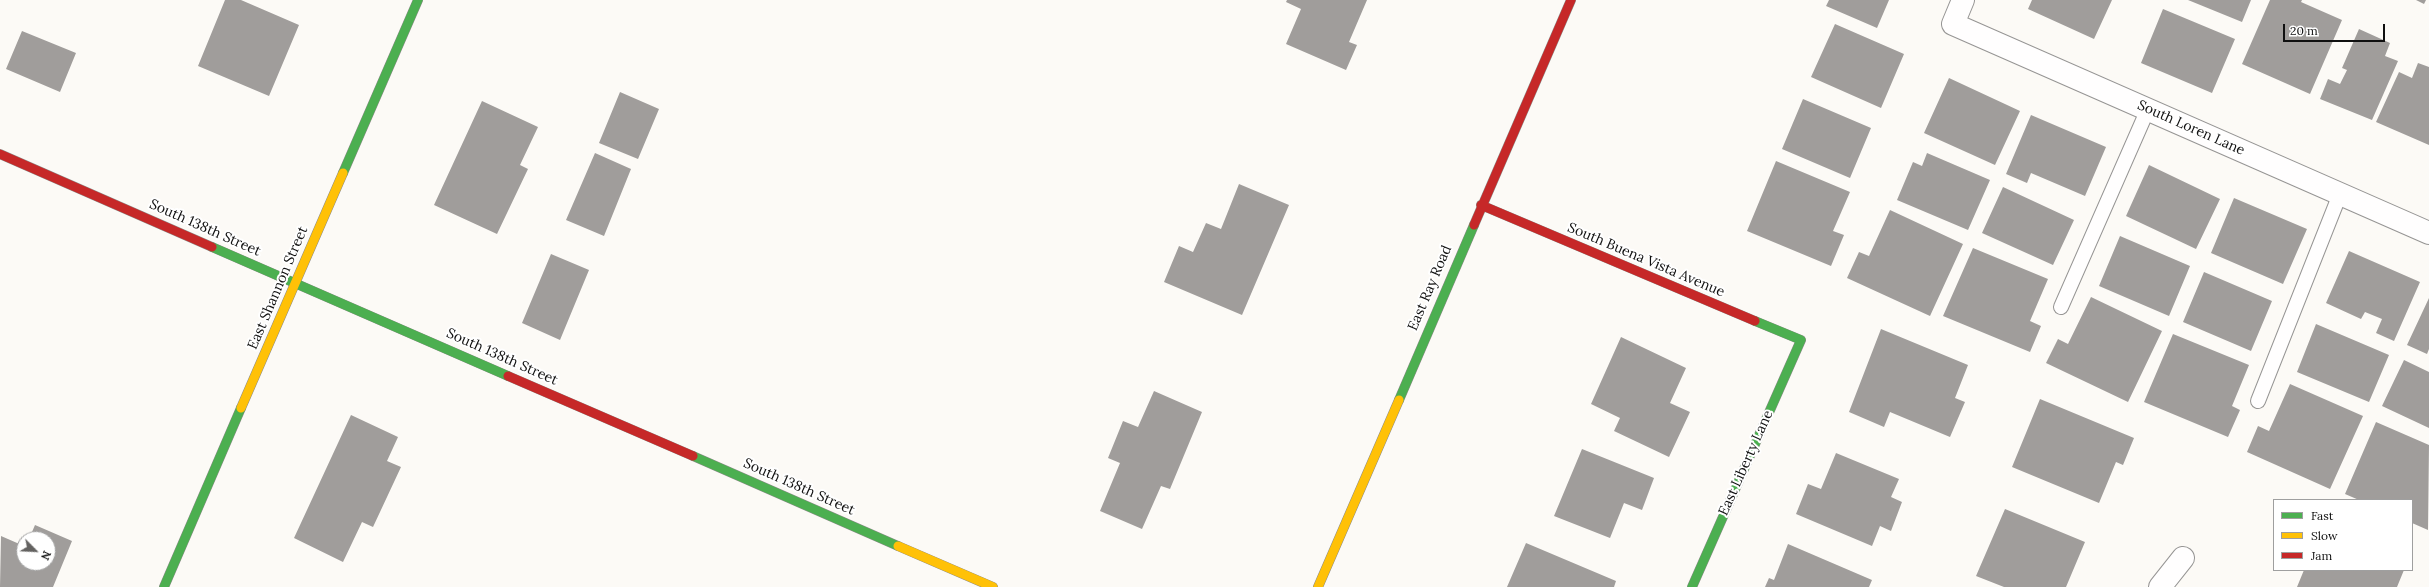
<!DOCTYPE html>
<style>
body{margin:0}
#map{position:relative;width:2429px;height:587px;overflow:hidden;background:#fcfaf6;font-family:Lora,serif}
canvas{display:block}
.legend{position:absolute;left:2273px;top:499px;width:140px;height:72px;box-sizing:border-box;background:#fff;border:1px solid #9f9f9f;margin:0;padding:5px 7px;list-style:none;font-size:12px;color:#101010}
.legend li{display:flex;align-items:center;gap:8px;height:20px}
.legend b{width:20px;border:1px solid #9f9f9f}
.north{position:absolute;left:16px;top:531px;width:40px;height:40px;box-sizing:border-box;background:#fff;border:1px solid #9f9f9f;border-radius:50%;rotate:114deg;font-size:11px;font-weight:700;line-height:16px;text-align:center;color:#101010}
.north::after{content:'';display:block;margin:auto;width:14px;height:18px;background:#636260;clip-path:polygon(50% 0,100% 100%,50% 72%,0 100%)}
.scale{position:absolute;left:2283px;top:24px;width:102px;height:18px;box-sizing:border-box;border:2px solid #101010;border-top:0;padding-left:5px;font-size:12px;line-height:14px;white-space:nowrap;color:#101010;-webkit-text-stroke:3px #fff;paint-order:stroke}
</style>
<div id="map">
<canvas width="2429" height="587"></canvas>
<ul class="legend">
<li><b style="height:5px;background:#4caf50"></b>Fast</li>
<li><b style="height:5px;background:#ffc107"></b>Slow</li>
<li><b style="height:5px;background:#c62828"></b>Jam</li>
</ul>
<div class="north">N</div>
<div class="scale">20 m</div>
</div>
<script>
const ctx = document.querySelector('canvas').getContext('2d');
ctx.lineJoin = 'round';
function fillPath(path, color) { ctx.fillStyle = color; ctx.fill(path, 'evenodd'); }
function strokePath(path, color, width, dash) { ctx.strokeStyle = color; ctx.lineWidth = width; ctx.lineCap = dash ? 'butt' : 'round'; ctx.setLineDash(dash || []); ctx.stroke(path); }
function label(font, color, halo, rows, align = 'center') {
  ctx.font = font + ' Lora,serif'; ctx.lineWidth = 4; ctx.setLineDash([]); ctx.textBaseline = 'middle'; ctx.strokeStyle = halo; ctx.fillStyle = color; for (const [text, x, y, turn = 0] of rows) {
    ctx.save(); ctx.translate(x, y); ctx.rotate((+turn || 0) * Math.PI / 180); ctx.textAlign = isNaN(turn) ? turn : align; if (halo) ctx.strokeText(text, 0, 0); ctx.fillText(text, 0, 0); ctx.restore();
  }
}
fillPath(new Path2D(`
 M 225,0 L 241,0 L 299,25 L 269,96 L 198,66 Z
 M 1287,0 L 1367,0 L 1349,42 L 1357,45 L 1346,70 L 1286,44 L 1301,9 L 1286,2 Z
 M 1829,0 L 1889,0 L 1877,28 L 1826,6 Z
 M 2032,0 L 2112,0 L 2094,39 L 2028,9 Z
 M 2188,0 L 2251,0 L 2242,22 Z
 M 2270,0 L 2302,0 L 2301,2 L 2342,20 L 2310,94 L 2242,64 Z
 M 2416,0 L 2426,0 L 2424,4 Z
 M 2163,9 L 2235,39 L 2212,93 L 2141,63 Z
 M 1835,24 L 1904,54 L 1881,108 L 1811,77 Z
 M 2359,29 L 2390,43 L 2385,56 L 2398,61 L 2372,120 L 2320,99 L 2328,79 L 2340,84 L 2347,70 L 2342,68 Z
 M 22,31 L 76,53 L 60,92 L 6,69 Z
 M 2418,63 L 2429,67 L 2429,145 L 2376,122 L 2399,72 L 2412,78 Z
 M 1949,78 L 2020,111 L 1995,165 L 1924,133 Z
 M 620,92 L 659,109 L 638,159 L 599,143 Z
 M 1803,99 L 1871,128 L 1850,178 L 1782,149 Z
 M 482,101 L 538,127 L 520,165 L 528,169 L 497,234 L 434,205 Z
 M 2031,115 L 2106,147 L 2085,196 L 2031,173 L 2027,183 L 2006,174 Z
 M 595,153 L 631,169 L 604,236 L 566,220 Z
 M 1927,153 L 1990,180 L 1968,230 L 1897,200 L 1913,162 L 1922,166 Z
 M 1776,161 L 1850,192 L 1833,231 L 1844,235 L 1831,266 L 1747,231 Z
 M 2149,165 L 2220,199 L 2196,249 L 2126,216 Z
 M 1239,184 L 1289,205 L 1242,315 L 1164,282 L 1179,246 L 1193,252 L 1206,223 L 1221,229 Z
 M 2003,187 L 2074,220 L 2053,265 L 1982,233 Z
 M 2234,198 L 2307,229 L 2283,284 L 2211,253 Z
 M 1890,210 L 1963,244 L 1930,316 L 1847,278 L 1859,252 L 1869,256 Z
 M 2120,236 L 2190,266 L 2169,316 L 2099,286 Z
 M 1973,248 L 2048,279 L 2030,321 L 2041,326 L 2030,352 L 1943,316 Z
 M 2349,251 L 2420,282 L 2394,341 L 2376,333 L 2382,319 L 2365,312 L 2361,319 L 2326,303 Z
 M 551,254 L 589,270 L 560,340 L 522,323 Z
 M 2204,272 L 2272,301 L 2251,351 L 2183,322 Z
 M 2091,297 L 2162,331 L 2128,402 L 2046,363 L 2058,339 L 2068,344 Z
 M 2429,298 L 2429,349 L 2427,354 L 2407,345 Z
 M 2316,324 L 2389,355 L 2369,402 L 2297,372 Z
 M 1881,329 L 1968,365 L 1955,398 L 1965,402 L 1950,437 L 1890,412 L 1884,427 L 1849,412 Z
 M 2173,334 L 2249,365 L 2232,406 L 2240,410 L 2228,437 L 2144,402 Z
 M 1621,337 L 1686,368 L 1670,403 L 1690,412 L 1669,457 L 1614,431 L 1620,418 L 1591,404 Z
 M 2404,360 L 2429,372 L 2429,428 L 2382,406 Z
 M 2290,384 L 2363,416 L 2330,489 L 2247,452 L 2258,426 L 2269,431 Z
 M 1154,391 L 1202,412 L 1170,489 L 1161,486 L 1142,529 L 1100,511 L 1120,463 L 1108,458 L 1123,421 L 1138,427 Z
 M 2040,399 L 2134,438 L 2123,465 L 2116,462 L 2099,503 L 2012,467 Z
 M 351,415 L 398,437 L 387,461 L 401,467 L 373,527 L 362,522 L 343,562 L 294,538 Z
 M 2376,422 L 2429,445 L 2428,530 L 2412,523 L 2412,500 L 2359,500 L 2345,494 Z
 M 1582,449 L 1654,478 L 1642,510 L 1624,503 L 1610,538 L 1554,516 Z
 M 1836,453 L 1899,479 L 1891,497 L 1902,502 L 1891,531 L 1880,526 L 1872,546 L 1796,514 L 1808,484 L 1821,489 Z
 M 2005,509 L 2085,542 L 2066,587 L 2004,587 L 1976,576 Z
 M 35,525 L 72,541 L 53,587 L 0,587 L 1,536 L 24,546 L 24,563 L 48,563 L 48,539 L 29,539 Z
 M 1526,543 L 1616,581 L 1614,587 L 1507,587 Z
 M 1788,544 L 1872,580 L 1869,587 L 1765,587 L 1769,578 L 1774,580 Z
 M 2304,570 L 2404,570 L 2397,587 L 2297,587 Z`), '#a09d9b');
const lane = new Path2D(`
 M 2061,307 L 2148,109
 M 2258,401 L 2340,194`);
const street = new Path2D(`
 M 1963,0 L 1953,24 L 2429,233
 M 2160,587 L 2183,558`);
const fast = new Path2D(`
 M 343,173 L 418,0
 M 212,247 L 508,376
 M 1399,400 L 1474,225
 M 693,456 L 898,546
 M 164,587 L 241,408
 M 1692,587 L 1801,340 L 1755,321`);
const slow = new Path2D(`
 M 241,408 L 343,173
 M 898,546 L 993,587
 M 1318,587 L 1399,400`);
const jam = new Path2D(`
 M 0,154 L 212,247
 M 1481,205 L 1755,321
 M 1474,225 L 1571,0
 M 508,376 L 693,456`);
strokePath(lane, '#969594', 16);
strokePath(street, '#969594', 24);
strokePath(fast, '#8d8c8a', 10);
strokePath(slow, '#8d8c8a', 10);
strokePath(jam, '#8d8c8a', 10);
strokePath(lane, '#fffefe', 14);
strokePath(street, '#fffefe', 22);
strokePath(fast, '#4caf50', 9);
strokePath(slow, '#ffc107', 9);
strokePath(jam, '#c62828', 9);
label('14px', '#101010', '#fff', [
 ["South Loren Lane",2191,128,24],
 ["South 138th Street",205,228,24],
 ["South Buena Vista Avenue",1646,260,23],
 ["East Shannon Street",278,288,-67],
 ["East Ray Road",1430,288,-67],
 ["South 138th Street",502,357,24],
 ["East Liberty Lane",1746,463,-66],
 ["South 138th Street",799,487,24]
]);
</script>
